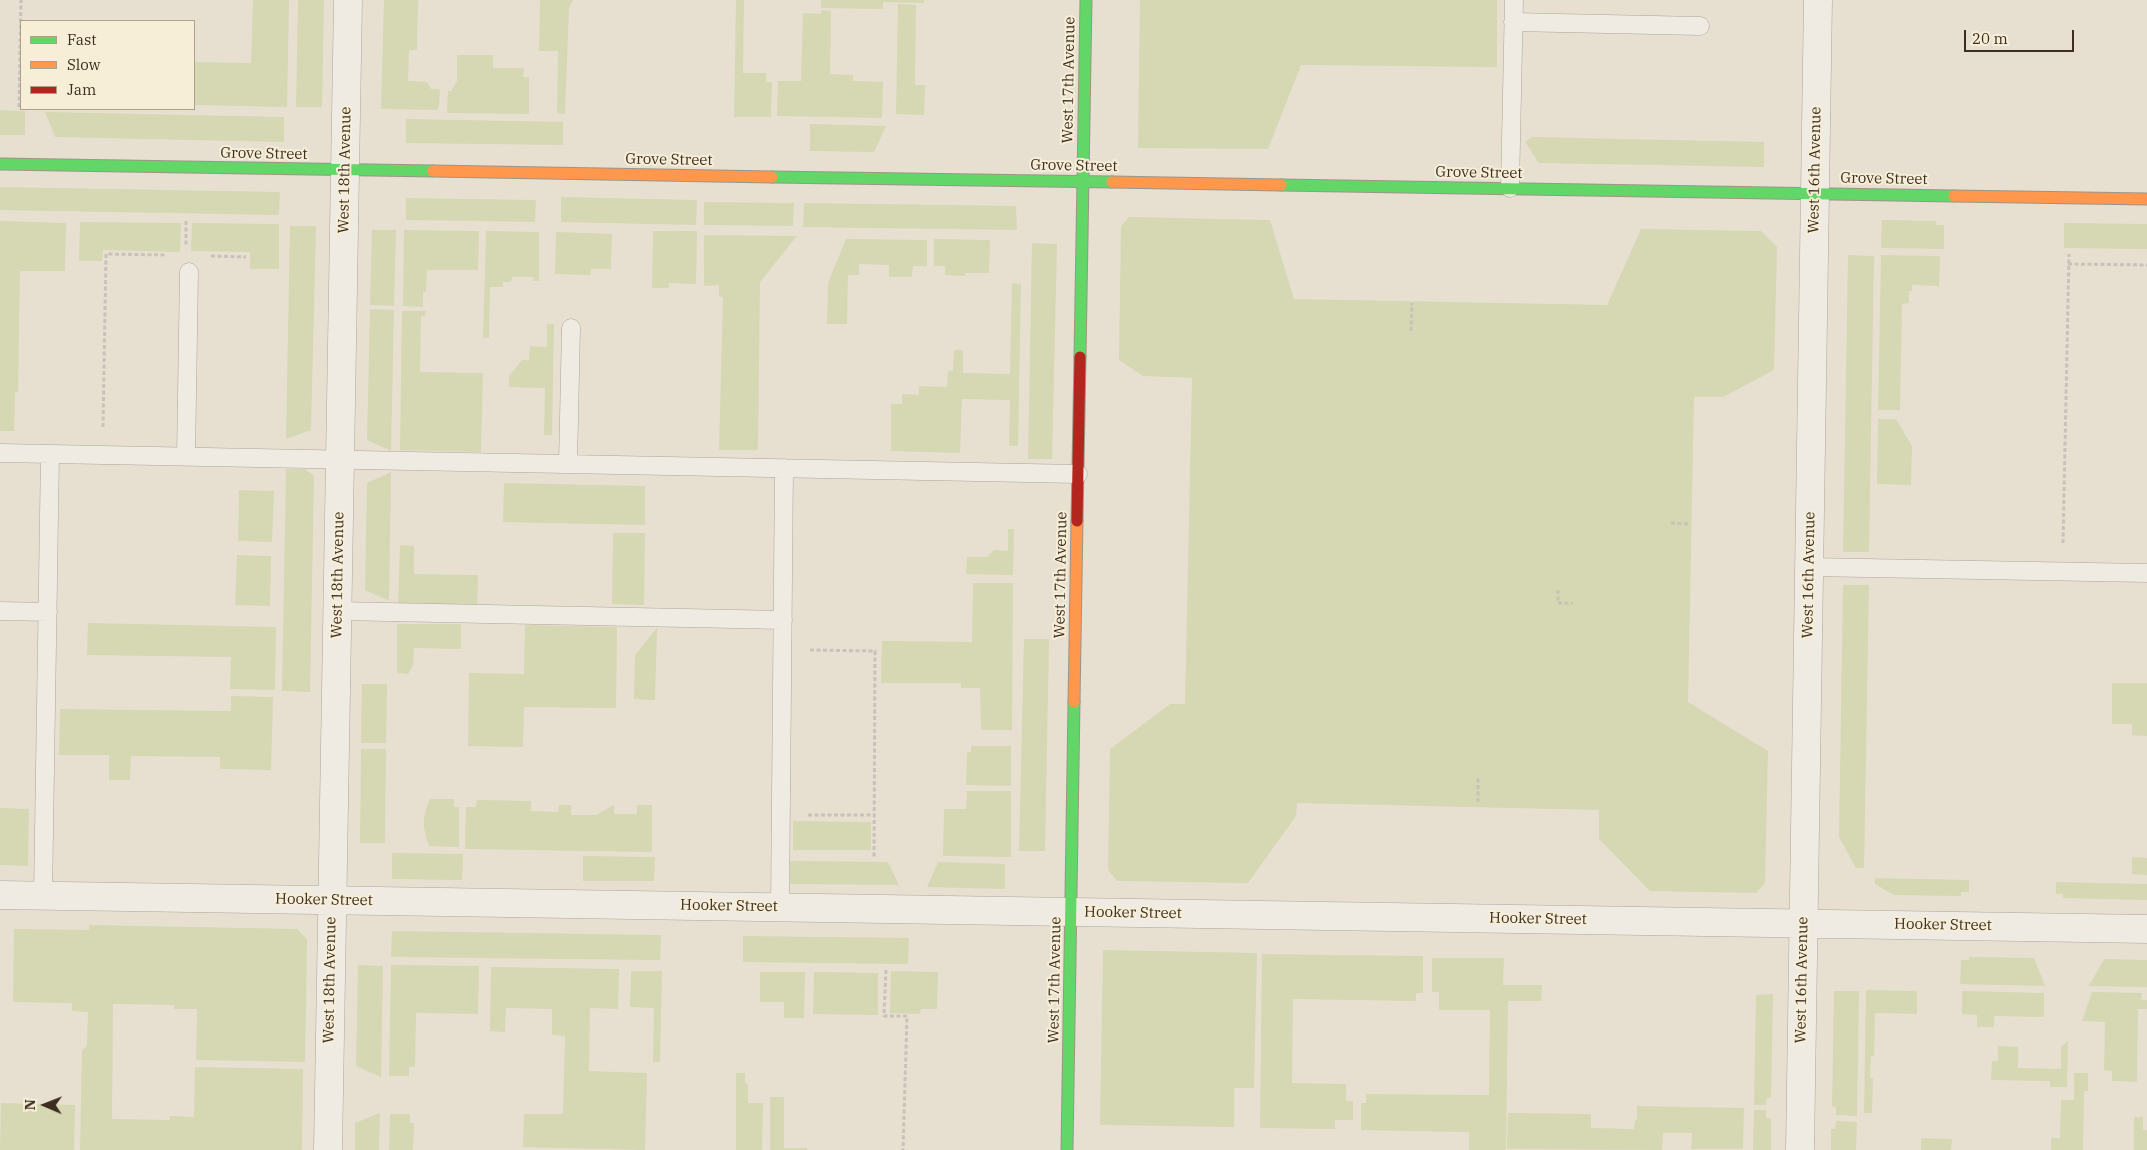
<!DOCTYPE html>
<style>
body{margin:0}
#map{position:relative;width:2147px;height:1150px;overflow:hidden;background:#e7e0d1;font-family:"IBM Plex Serif",serif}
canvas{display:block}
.legend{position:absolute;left:20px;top:20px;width:175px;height:90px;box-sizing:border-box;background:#f7eed8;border:1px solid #ada18e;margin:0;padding:6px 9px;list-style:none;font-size:15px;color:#3d2e20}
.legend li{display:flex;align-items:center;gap:10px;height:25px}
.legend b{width:25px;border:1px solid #ada18e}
.north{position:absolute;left:20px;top:1080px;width:50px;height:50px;-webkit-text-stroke:4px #f7eed8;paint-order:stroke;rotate:271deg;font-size:14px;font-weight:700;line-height:20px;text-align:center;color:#3d2e20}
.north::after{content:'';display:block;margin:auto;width:18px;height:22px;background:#3d2e20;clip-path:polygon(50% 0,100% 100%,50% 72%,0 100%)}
.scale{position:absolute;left:1964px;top:30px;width:110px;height:22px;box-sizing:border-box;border:2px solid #3d2e20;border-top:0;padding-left:6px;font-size:15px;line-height:18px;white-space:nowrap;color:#3d2e20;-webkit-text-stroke:4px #f7eed8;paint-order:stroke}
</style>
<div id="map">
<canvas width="2147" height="1150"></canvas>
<ul class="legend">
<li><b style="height:6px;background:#63d668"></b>Fast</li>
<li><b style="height:6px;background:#ff974d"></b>Slow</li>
<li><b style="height:6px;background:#b3261e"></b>Jam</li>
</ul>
<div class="north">N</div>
<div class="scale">20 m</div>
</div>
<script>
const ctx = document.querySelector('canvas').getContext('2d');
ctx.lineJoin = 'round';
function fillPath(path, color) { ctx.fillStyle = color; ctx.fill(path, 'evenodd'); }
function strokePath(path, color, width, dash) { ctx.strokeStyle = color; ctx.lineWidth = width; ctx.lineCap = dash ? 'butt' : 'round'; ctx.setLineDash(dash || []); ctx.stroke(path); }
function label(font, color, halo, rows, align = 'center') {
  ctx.font = font + ' "IBM Plex Serif",serif'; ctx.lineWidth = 4; ctx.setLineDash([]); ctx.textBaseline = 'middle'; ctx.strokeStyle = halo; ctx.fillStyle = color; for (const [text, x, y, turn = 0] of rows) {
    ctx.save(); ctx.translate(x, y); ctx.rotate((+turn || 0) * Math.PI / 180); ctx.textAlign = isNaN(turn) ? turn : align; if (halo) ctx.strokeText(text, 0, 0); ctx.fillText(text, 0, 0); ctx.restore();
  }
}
fillPath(new Path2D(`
 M 253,0 L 289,0 L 287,107 L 194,105 L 194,62 L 251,63 Z
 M 298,0 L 324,0 L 322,107 L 296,107 Z
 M 384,0 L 418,0 L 417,50 L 409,50 L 408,81 L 427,82 L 431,89 L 440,89 L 439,107 L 437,110 L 381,109 Z
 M 540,0 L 573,0 L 569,8 L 565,114 L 557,113 L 558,51 L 539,51 Z
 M 736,0 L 744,0 L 743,73 L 766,73 L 766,82 L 772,82 L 771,117 L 734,117 Z
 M 821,0 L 924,0 L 924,3 L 883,2 L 883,9 L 821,8 Z
 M 1140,0 L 1497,0 L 1497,67 L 1301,65 L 1268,149 L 1138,148 Z
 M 898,4 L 916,5 L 915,85 L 925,85 L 924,115 L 896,114 Z
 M 821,10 L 831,11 L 830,74 L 853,75 L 853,81 L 883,82 L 882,118 L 777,116 L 778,81 L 801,81 L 803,13 L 821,14 Z
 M 457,55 L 493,55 L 493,68 L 524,68 L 523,77 L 529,77 L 529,114 L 447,113 L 448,91 L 451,91 L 457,81 Z
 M 0,110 L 25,111 L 25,135 L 0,135 Z
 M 45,112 L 284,117 L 284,142 L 55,137 Z
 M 406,119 L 563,122 L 563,145 L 406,143 Z
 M 810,124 L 886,126 L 874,152 L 810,151 Z
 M 1532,137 L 1764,142 L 1764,167 L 1539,163 L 1525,142 Z
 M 0,187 L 280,192 L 279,215 L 0,210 Z
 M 561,197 L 697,200 L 696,225 L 561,222 Z
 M 406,198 L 536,200 L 535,222 L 406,220 Z
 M 704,202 L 794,203 L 793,226 L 704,225 Z
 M 804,203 L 1016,206 L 1017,230 L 803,227 Z
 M 1129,217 L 1270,220 L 1294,299 L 1607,305 L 1641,229 L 1761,231 L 1777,247 L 1774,370 L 1723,397 L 1694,397 L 1688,702 L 1768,751 L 1765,883 L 1756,893 L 1650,891 L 1599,839 L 1599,810 L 1297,803 L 1296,816 L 1248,883 L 1117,881 L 1108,870 L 1110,749 L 1170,704 L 1185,704 L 1192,378 L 1143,376 L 1119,360 L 1121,226 Z
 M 1882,220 L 1936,221 L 1937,225 L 1944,225 L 1944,249 L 1881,248 Z
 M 0,221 L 66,223 L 65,271 L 20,271 L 18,392 L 15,392 L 14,431 L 0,431 Z
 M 80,222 L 181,223 L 180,252 L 103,250 L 102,261 L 79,261 Z
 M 192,223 L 279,224 L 279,269 L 250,269 L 250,252 L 191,251 Z
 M 2064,223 L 2147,224 L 2147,249 L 2064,248 Z
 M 290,226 L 316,226 L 311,430 L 286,439 Z
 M 372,230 L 396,230 L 394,306 L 370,305 Z
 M 404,230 L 479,231 L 478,270 L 427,270 L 426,292 L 423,292 L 423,307 L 403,306 Z
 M 486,231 L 539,232 L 539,281 L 533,281 L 533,277 L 512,277 L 511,282 L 503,282 L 503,287 L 490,287 L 489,338 L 483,338 Z
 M 653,231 L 697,231 L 696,284 L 669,283 L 669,288 L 652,288 Z
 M 556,232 L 612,234 L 611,269 L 591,269 L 590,275 L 555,274 Z
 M 704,235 L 797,236 L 760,282 L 758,450 L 719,450 L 723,297 L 719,296 L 719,285 L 704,286 Z
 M 846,239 L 927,240 L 927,266 L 913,266 L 912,277 L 889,277 L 889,265 L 859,264 L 859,275 L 848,275 L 847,324 L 827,324 L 828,283 Z
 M 934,239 L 990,240 L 989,273 L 965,273 L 965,276 L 945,275 L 945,266 L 934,266 Z
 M 1032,243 L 1057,244 L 1052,459 L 1028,459 Z
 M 1848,255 L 1874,256 L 1869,552 L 1843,552 Z
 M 1881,255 L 1940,256 L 1939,286 L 1912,285 L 1912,291 L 1909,291 L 1909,303 L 1902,304 L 1900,410 L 1878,410 Z
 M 1012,283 L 1021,284 L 1018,446 L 1009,446 L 1010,400 L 962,399 L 960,453 L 891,451 L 891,404 L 902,404 L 902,394 L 919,395 L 919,386 L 947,387 L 948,371 L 953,370 L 954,350 L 963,350 L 963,373 L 1010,374 Z
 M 370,309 L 394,310 L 391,451 L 367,440 Z
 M 402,311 L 426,311 L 425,316 L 421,316 L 420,372 L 483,373 L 481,452 L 400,450 Z
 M 547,324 L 554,324 L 552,435 L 544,435 L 545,388 L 509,387 L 509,376 L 522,360 L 529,360 L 530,346 L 547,347 Z
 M 1878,419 L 1896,419 L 1912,446 L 1911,485 L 1877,484 Z
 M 286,469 L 305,469 L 314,476 L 310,692 L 282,691 Z
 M 391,472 L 389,601 L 365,590 L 367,483 Z
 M 504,483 L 645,486 L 645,525 L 503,522 Z
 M 239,490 L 274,491 L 272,542 L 238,541 Z
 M 1008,529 L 1014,529 L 1013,575 L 966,574 L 967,557 L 987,557 L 994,550 L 1008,551 Z
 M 613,533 L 645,533 L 644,605 L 612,604 Z
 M 400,545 L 414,546 L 414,574 L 478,575 L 477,607 L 398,606 Z
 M 237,555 L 271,556 L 270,606 L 235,605 Z
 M 973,583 L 1013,583 L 1012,730 L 981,730 L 980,688 L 961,688 L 961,683 L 881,683 L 882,641 L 972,642 Z
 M 1843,585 L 1869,585 L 1864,868 L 1856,868 L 1839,837 Z
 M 88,623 L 276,627 L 275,690 L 230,689 L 231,657 L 87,655 Z
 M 397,624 L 461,624 L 461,649 L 414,648 L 413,666 L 408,674 L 397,673 Z
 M 525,625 L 617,627 L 616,708 L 524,707 L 523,747 L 468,746 L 469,673 L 524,674 Z
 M 657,628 L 655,700 L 634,699 L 635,655 Z
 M 1024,639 L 1049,639 L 1045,851 L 1019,851 Z
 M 2112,683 L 2147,683 L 2147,736 L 2132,735 L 2132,724 L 2112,724 Z
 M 362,684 L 387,684 L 386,743 L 361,743 Z
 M 231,696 L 273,697 L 271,770 L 220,769 L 220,757 L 131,756 L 130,780 L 109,780 L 109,755 L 59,755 L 60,709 L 231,711 Z
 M 971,746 L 1011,746 L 1011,786 L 966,785 L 967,753 L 971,752 Z
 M 361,749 L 386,749 L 385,843 L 360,843 Z
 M 967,791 L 1011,791 L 1011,857 L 943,856 L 944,809 L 966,809 Z
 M 430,799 L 454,799 L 454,807 L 459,807 L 459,847 L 429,846 C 422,828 422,817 430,799 Z
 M 477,800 L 531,801 L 531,811 L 558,812 L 559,805 L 571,805 L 571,815 L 596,815 L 614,805 L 614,814 L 637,814 L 637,805 L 652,805 L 652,852 L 465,849 L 466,807 L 476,807 Z
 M 0,808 L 29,809 L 28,866 L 0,865 Z
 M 793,821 L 871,822 L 871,850 L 793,850 Z
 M 392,853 L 463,854 L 462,880 L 392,879 Z
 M 583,856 L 655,857 L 654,881 L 583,881 Z
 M 2132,857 L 2147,858 L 2147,875 L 2132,874 Z
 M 790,861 L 888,862 L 899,885 L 790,884 Z
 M 938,862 L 1005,864 L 1005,889 L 927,887 Z
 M 1875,878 L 1969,880 L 1969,892 L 1961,892 L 1961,896 L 1894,895 L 1875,884 Z
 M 2056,882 L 2147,884 L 2147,900 L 2063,898 L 2063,894 L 2056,894 Z
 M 89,925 L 297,929 L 307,939 L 305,1062 L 196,1060 L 197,1009 L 174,1009 L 174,1005 L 113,1004 L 112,1119 L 170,1120 L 170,1116 L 194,1117 L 195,1067 L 303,1069 L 302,1150 L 80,1150 L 82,1051 L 87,1045 L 88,1012 L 72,1011 L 72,1003 L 13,1002 L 14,929 L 89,930 Z
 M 392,931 L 661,935 L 660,960 L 391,957 Z
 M 743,936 L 909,938 L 908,964 L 743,962 Z
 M 1103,950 L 1257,953 L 1254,1088 L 1234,1088 L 1234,1127 L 1100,1125 Z
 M 1262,954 L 1423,956 L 1423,993 L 1416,993 L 1416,1001 L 1293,999 L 1292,1083 L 1346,1084 L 1346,1101 L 1353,1101 L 1353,1120 L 1335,1120 L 1335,1129 L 1260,1128 Z
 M 1969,957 L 2034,958 L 2045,986 L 1960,984 L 1961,960 L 1969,960 Z
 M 1432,958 L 1504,958 L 1503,985 L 1542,985 L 1541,1001 L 1508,1001 L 1506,1150 L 1469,1150 L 1469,1132 L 1361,1130 L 1361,1103 L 1366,1103 L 1366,1094 L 1489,1095 L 1490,1010 L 1439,1010 L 1439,992 L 1432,992 Z
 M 2104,959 L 2147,960 L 2147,987 L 2089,986 Z
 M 358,965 L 383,966 L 381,1077 L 356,1066 Z
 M 391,965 L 479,966 L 478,1014 L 416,1013 L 415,1067 L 409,1067 L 409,1076 L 389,1076 Z
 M 491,967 L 619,969 L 618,1009 L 590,1008 L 589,1071 L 647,1073 L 645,1150 L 523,1147 L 524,1114 L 563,1114 L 565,1036 L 552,1035 L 552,1009 L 506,1008 L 505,1032 L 490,1031 Z
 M 631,971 L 662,971 L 660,1062 L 653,1062 L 654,1008 L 630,1007 Z
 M 891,971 L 938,972 L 937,1009 L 921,1009 L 920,1014 L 890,1013 Z
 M 760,972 L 805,972 L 804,1018 L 784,1018 L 784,1002 L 760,1002 Z
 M 814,972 L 878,973 L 878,1015 L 813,1014 Z
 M 1866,990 L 1917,991 L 1917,1014 L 1875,1013 L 1874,1056 L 1871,1056 L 1870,1078 L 1873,1078 L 1872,1113 L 1864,1113 Z
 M 1834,991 L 1859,991 L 1857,1116 L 1836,1115 L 1836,1107 L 1832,1106 Z
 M 1962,991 L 2044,993 L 2044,1017 L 1994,1016 L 1994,1027 L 1977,1027 L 1977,1015 L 1962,1014 Z
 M 2092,992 L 2142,993 L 2141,1000 L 2147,1000 L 2147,1009 L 2138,1009 L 2137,1082 L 2112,1081 L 2112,1071 L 2104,1070 L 2105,1022 L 2082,1021 Z
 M 1773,994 L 1771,1098 L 1767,1098 L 1766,1105 L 1754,1105 L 1756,995 Z
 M 2068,1041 L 2067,1087 L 2050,1087 L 2050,1081 L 1991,1080 L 1992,1061 L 1998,1061 L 1998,1046 L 2018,1047 L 2018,1068 L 2061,1069 L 2061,1047 Z
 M 736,1073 L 745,1073 L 745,1083 L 748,1084 L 748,1103 L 763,1103 L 762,1150 L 736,1150 Z
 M 2074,1073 L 2088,1073 L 2088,1091 L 2084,1091 L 2083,1150 L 2051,1150 L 2051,1138 L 2060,1138 L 2061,1100 L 2074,1100 Z
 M 770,1097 L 784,1097 L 784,1148 L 807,1148 L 807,1150 L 770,1150 Z
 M 1,1103 L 75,1105 L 74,1150 L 0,1150 Z
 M 1637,1106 L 1744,1108 L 1743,1149 L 1691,1149 L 1692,1133 L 1663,1133 L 1662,1150 L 1507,1149 L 1508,1113 L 1591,1114 L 1591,1128 L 1634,1129 L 1635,1120 L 1637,1120 Z
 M 1754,1110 L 1766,1110 L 1766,1118 L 1771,1118 L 1771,1150 L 1753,1150 Z
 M 380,1113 L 379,1150 L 355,1150 L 355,1123 Z
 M 390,1114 L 410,1114 L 410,1123 L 414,1123 L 413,1150 L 389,1150 Z
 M 2134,1117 L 2143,1117 L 2143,1130 L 2147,1130 L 2147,1150 L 2134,1150 Z
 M 1836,1121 L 1857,1122 L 1856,1150 L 1831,1150 L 1831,1129 L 1835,1129 Z
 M 1921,1138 L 1952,1139 L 1951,1150 L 1921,1150 Z`), '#d6d7b3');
const lane = new Path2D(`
 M 1513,22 L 1700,26
 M 1510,188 L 1514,0
 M 0,453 L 1078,474
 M 186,457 L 189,272
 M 568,464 L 571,328
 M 1809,567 L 2147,573
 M 0,611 L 48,612
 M 338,611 L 783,620
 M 43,895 L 50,454
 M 780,907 L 784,468`);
const street = new Path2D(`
 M 0,895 L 2147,929
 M 328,1150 L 348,0
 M 1800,1150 L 1818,0`);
const fast = new Path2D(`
 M 0,164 L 433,171
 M 772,177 L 1112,182
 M 1281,185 L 1954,196
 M 1080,357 L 1086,0
 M 1067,1150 L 1074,702`);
const slow = new Path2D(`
 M 433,171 L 772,177
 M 1112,182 L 1281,185
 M 1954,196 L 2147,199
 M 1074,702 L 1077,521`);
const jam = new Path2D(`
 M 1077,521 L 1080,357`);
strokePath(lane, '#ada599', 19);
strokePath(street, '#ada599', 29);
strokePath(fast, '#9c958a', 13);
strokePath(slow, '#9c958a', 13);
strokePath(jam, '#9c958a', 13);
strokePath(new Path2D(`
 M 19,107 L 21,0
 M 186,221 L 186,245
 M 211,256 L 246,257
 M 2068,264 L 2147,265
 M 1411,331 L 1412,303
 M 103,427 L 106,254 L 167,255
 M 1671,523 L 1688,524
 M 2063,543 L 2069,254
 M 1558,590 L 1558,603 L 1573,603
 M 810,650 L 875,651 L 874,858
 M 1478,802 L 1478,777
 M 808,815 L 874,815
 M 886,970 L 884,1016 L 907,1016 L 903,1150`), '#c8c2b9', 3, [4, 2.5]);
strokePath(lane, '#efebe3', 18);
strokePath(street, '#efebe3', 28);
strokePath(fast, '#63d668', 11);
strokePath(slow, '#ff974d', 11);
strokePath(jam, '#b3261e', 11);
label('15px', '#3d2e20', '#f7eed8', [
 ["West 17th Avenue",1069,80,-89],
 ["Grove Street",264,154,1],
 ["Grove Street",669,160,1],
 ["Grove Street",1074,166,1],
 ["West 18th Avenue",345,170,-89],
 ["West 16th Avenue",1815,170,-89],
 ["Grove Street",1479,173,1],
 ["Grove Street",1884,179,1],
 ["West 18th Avenue",338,575,-89],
 ["West 17th Avenue",1061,575,-89],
 ["West 16th Avenue",1809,575,-89],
 ["Hooker Street",324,900,1],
 ["Hooker Street",729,906,1],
 ["Hooker Street",1133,913,1],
 ["Hooker Street",1538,919,1],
 ["Hooker Street",1943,925,1],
 ["West 18th Avenue",330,980,-89],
 ["West 17th Avenue",1055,980,-89],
 ["West 16th Avenue",1802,980,-89]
]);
</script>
